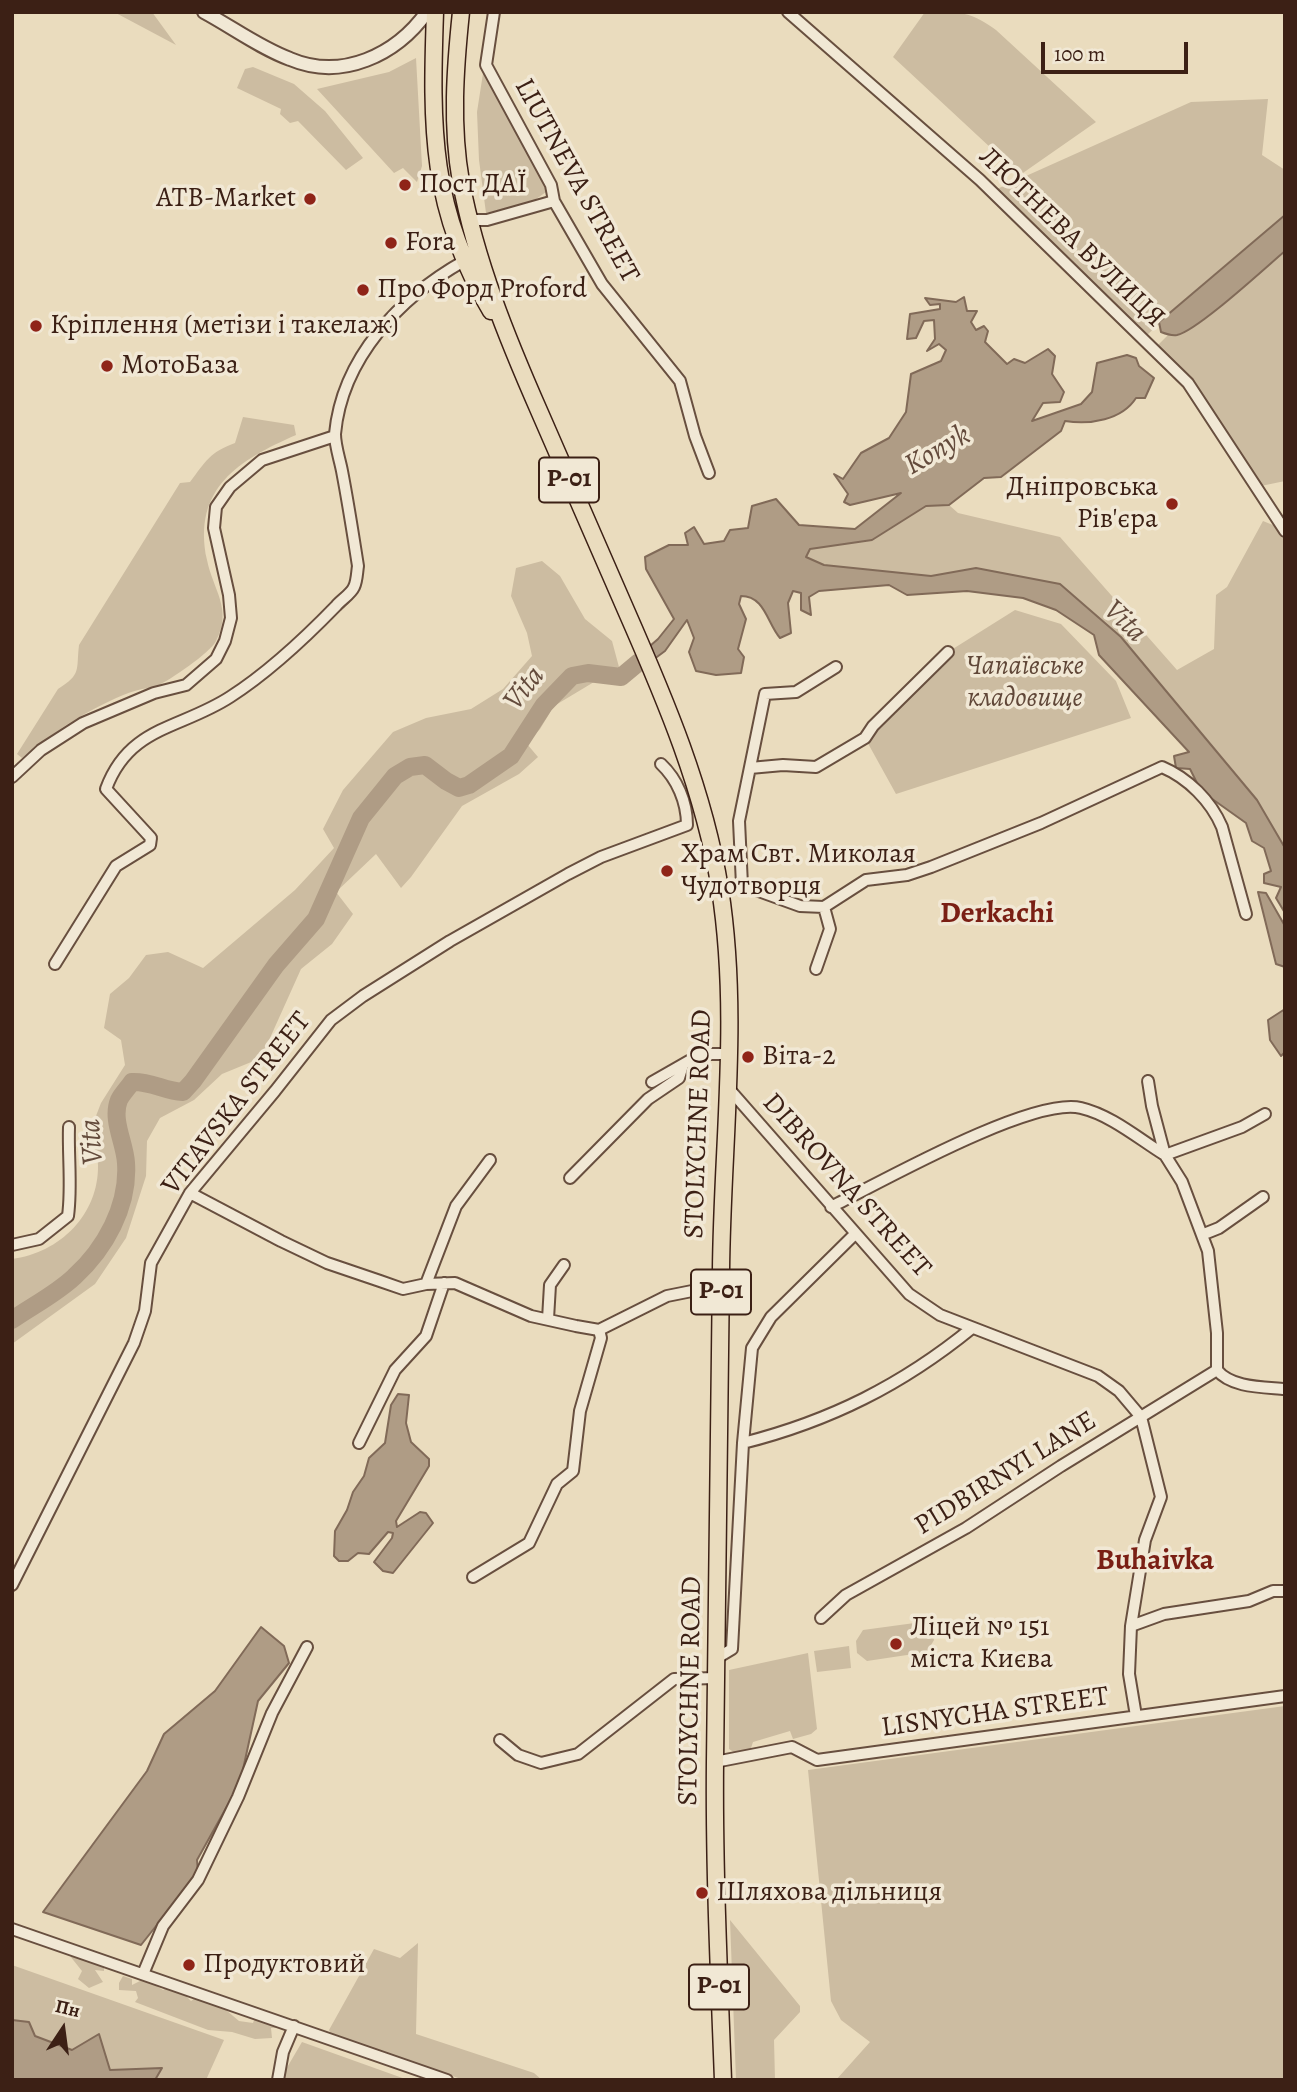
<!DOCTYPE html>
<meta charset="utf-8">
<style>
body{margin:0}
#map{position:relative;width:1297px;height:2092px;overflow:hidden;background:#eadcbe;font-family:Alegreya,serif}
canvas{display:block}
.frame{position:absolute;inset:0;border:14px solid #3c2015;pointer-events:none}
.north{position:absolute;left:28px;top:1994px;width:70px;height:70px;-webkit-text-stroke:5px #f1e8d5;paint-order:stroke;rotate:13deg;font-size:19px;font-weight:700;line-height:28px;text-align:center;color:#3c2015}
.north::after{content:'';display:block;margin:auto;width:24px;height:32px;background:#3c2015;clip-path:polygon(50% 0,100% 100%,50% 72%,0 100%)}
.scale{position:absolute;left:1041px;top:42px;width:147px;height:32px;box-sizing:border-box;border:4px solid #3c2015;border-top:0;padding-left:9px;font-size:21px;line-height:24px;white-space:nowrap;color:#3c2015;-webkit-text-stroke:5px #f1e8d5;paint-order:stroke}
</style>
<div id="map">
<canvas width="1297" height="2092"></canvas>
<div class="frame"></div>
<div class="north">Пн</div>
<div class="scale">100 m</div>
</div>
<script>
const ctx = document.querySelector('canvas').getContext('2d');
ctx.lineJoin = 'round';
function fillPath(path, color) { ctx.fillStyle = color; ctx.fill(path, 'evenodd'); }
function strokePath(path, color, width, dash) { ctx.strokeStyle = color; ctx.lineWidth = width; ctx.lineCap = dash ? 'butt' : 'round'; ctx.setLineDash(dash || []); ctx.stroke(path); }
function label(font, color, halo, rows, align = 'center') {
  ctx.font = font + ' Alegreya,serif'; ctx.lineWidth = 7; ctx.setLineDash([]); ctx.textBaseline = 'middle'; ctx.strokeStyle = halo; ctx.fillStyle = color; for (const [text, x, y, turn = 0] of rows) {
    ctx.save(); ctx.translate(x, y); ctx.rotate((+turn || 0) * Math.PI / 180); ctx.textAlign = isNaN(turn) ? turn : align; if (halo) ctx.strokeText(text, 0, 0); ctx.fillText(text, 0, 0); ctx.restore();
  }
}
fillPath(new Path2D(`
 M 114,12 L 152,12 L 176,45 Z
 M 925,12 C 958,12 969,10 996,30 L 1096,122 L 1020,175 L 893,57 Z
 M 416,58 L 422,166 L 417,182 L 403,168 L 394,173 L 317,89 L 389,72 Z
 M 253,67 L 294,84 L 325,111 L 363,158 L 346,170 L 298,121 L 290,123 L 280,114 L 281,109 L 237,88 L 245,69 Z
 M 484,67 L 546,174 L 546,192 L 532,202 L 486,213 L 479,160 L 477,112 Z
 M 1268,99 L 1262,155 L 1285,170 L 1285,215 L 1205,282 L 1147,335 L 997,189 L 1191,102 Z
 M 1285,251 L 1285,481 L 1256,487 L 1188,383 L 1154,349 L 1168,335 L 1179,334 L 1215,311 Z
 M 243,417 L 294,425 L 296,435 C 239,460 192,488 207,560 C 213,590 233,609 216,641 C 210,653 170,680 157,686 C 152,688 147,688 142,689 C 125,693 107,702 92,710 C 66,724 45,739 22,758 L 17,754 L 58,689 C 82,674 76,670 79,645 L 180,483 L 190,482 C 206,461 210,452 235,443 Z
 M 949,505 L 958,513 L 1060,537 L 1177,670 L 1214,649 L 1216,595 L 1227,587 L 1263,521 L 1285,530 L 1285,848 L 1257,800 L 1121,637 L 976,568 L 931,576 L 824,565 L 805,557 L 809,549 L 872,540 L 926,506 Z
 M 542,561 L 560,576 L 585,619 L 612,641 L 623,682 L 594,682 L 554,706 L 540,729 L 527,744 L 538,757 L 519,774 L 462,806 L 411,877 L 401,888 L 376,854 L 336,892 L 353,914 L 332,944 L 301,969 L 261,1058 L 222,1074 L 194,1100 L 160,1118 L 147,1141 L 146,1176 L 126,1238 L 95,1284 L 12,1344 L 12,1259 C 60,1253 99,1214 98,1165 C 98,1155 92,1143 89,1134 L 101,1103 L 125,1065 L 121,1040 L 104,1028 L 110,994 L 129,978 L 146,955 L 168,952 L 203,968 L 295,890 L 334,848 L 323,829 L 343,790 L 393,732 L 426,718 L 471,709 L 503,689 L 532,656 L 527,633 L 511,596 L 516,568 Z
 M 1015,610 L 1061,624 L 1116,681 L 1131,718 L 896,794 L 865,738 L 948,652 Z
 M 922,1622 L 931,1629 L 934,1640 L 927,1652 L 867,1661 L 857,1653 L 856,1641 L 863,1630 Z
 M 849,1646 L 851,1668 L 817,1672 L 814,1651 Z
 M 808,1653 L 817,1729 L 811,1734 L 793,1739 L 790,1731 L 753,1742 L 750,1751 L 735,1753 L 729,1749 L 729,1670 Z
 M 1285,1706 L 1285,2080 L 836,2080 L 870,2042 L 841,2020 L 831,2001 L 808,1770 Z
 M 730,1920 L 800,2006 L 800,2012 L 774,2040 L 775,2080 L 736,2080 Z
 M 418,1943 L 416,2034 L 534,2073 L 542,2080 L 464,2080 L 331,2034 L 329,2030 L 374,1949 L 400,1958 Z
 M 70,1956 L 104,1966 L 104,1971 L 95,1970 L 103,1982 L 89,1988 L 78,1979 L 82,1971 Z
 M 12,1965 L 224,2040 L 206,2080 L 12,2080 Z
 M 123,1976 L 132,1979 L 132,1985 L 142,1980 L 150,1982 L 163,1990 L 169,1987 L 182,1992 L 191,2001 L 198,1996 L 220,2005 L 239,2021 L 253,2023 L 255,2017 L 271,2022 L 279,2028 L 271,2028 L 272,2038 L 255,2039 L 232,2032 L 208,2030 L 135,2002 L 138,1998 L 136,1991 L 119,1990 L 119,1983 Z
 M 302,2042 L 408,2080 L 282,2080 L 282,2076 Z`), '#ccbca1');
const water = new Path2D(`
 M 1285,215 L 1285,251 C 1265,268 1197,331 1177,335 C 1171,336 1166,334 1161,332 L 1159,322 Z
 M 964,297 L 967,311 L 977,311 L 971,322 L 976,330 L 984,326 L 988,331 L 985,342 L 1007,364 L 1014,359 L 1025,363 L 1048,349 L 1055,356 L 1052,374 L 1064,392 L 1060,402 L 1043,403 L 1032,421 L 1081,404 L 1092,392 L 1097,363 L 1127,355 L 1136,358 L 1139,366 L 1154,378 L 1145,398 L 1136,398 C 1122,420 1090,425 1065,421 L 1061,431 L 1001,477 L 984,478 L 949,505 L 926,506 L 872,540 L 810,549 L 806,557 L 824,565 L 931,576 L 976,568 L 1060,584 L 1121,637 L 1257,800 L 1285,848 L 1285,913 L 1276,898 L 1281,887 L 1264,883 L 1264,874 L 1271,871 L 1264,848 L 1252,841 L 1246,823 L 1201,791 L 1190,769 L 1176,768 L 1174,756 L 1189,752 L 1099,655 L 1094,635 L 1056,610 L 1023,598 L 967,591 L 907,595 L 889,585 L 819,591 L 809,597 L 811,615 L 801,610 L 801,593 L 793,591 L 788,603 L 791,633 L 780,638 C 767,623 765,596 741,596 L 739,604 L 746,619 L 738,649 L 744,657 L 741,673 L 716,675 L 696,671 L 689,652 L 694,638 L 687,620 L 665,651 L 623,682 L 621,671 L 658,639 L 674,619 L 646,569 L 645,557 L 669,545 L 688,545 L 685,533 L 694,527 L 704,544 L 724,541 L 730,530 L 748,528 L 752,506 L 776,499 L 799,525 L 855,529 L 901,493 L 850,505 L 844,502 L 848,494 L 834,474 L 843,479 L 861,453 L 889,438 L 906,412 L 911,374 L 941,361 L 946,350 L 939,344 L 927,351 L 935,339 L 934,320 L 924,321 L 916,338 L 907,339 L 910,314 L 940,309 L 940,304 L 930,305 L 925,298 L 956,302 Z
 M 1258,892 L 1266,893 L 1285,926 L 1285,967 L 1276,964 Z
 M 1285,1009 L 1285,1052 L 1281,1056 L 1270,1040 L 1268,1020 Z
 M 398,1394 L 409,1395 L 406,1423 L 411,1442 L 429,1459 L 429,1466 L 396,1521 L 397,1527 L 420,1512 L 426,1513 L 433,1523 L 393,1573 L 383,1571 L 374,1562 L 392,1538 L 393,1533 L 388,1532 L 369,1554 L 358,1553 L 348,1561 L 339,1561 L 334,1556 L 335,1531 L 347,1510 L 353,1492 L 364,1476 L 369,1458 L 385,1443 L 391,1405 Z
 M 261,1627 L 284,1646 L 289,1663 L 258,1701 L 240,1783 L 197,1860 L 198,1873 L 141,1945 L 43,1912 L 147,1771 L 164,1734 L 215,1691 Z
 M 12,2020 L 29,2022 L 35,2036 L 72,2050 L 99,2034 L 110,2070 L 162,2068 L 155,2080 L 12,2080 Z`);
fillPath(water, '#af9c85');
strokePath(water, '#816a58', 2);
strokePath(new Path2D(`
 M 12,1320 C 32,1306 56,1294 74,1277 C 105,1249 129,1206 126,1163 C 125,1143 111,1120 119,1100 C 122,1094 128,1088 132,1082 C 151,1081 164,1091 183,1092 L 193,1081 L 276,965 L 316,919 L 361,818 L 395,776 L 410,767 L 425,765 L 446,781 L 459,788 L 469,785 L 511,756 L 544,705 L 572,676 L 588,673 L 621,677 L 639,662`), '#af9c85', 18);
const minor = new Path2D(`
 M 494,12 L 486,65 L 551,185 L 554,201 L 602,284 L 680,381 L 695,436 L 709,473
 M 788,12 L 980,180 L 1188,383 L 1285,531
 M 470,220 L 487,220 L 554,201
 M 750,768 L 783,765 L 816,767 L 865,738 L 873,726 L 948,652
 M 12,777 L 41,750 L 83,723 L 154,693 L 186,685 L 216,659 L 225,641 L 231,618 L 229,595 L 214,528 L 216,507 L 230,487 L 262,460 L 335,436
 M 742,885 L 739,821 L 765,694 L 796,692 L 836,667
 M 720,891 L 742,885 L 800,906 L 824,907 L 866,880 L 907,875 L 931,867 L 1041,823 L 1162,767 C 1188,778 1211,801 1222,827 L 1246,914
 M 55,964 L 116,866 L 150,845 L 151,838 L 106,789 C 129,726 181,729 230,697 C 269,672 304,639 336,606 C 341,600 351,594 354,587 C 357,581 357,572 358,566 C 353,534 348,502 342,471 C 340,460 335,446 335,434 C 342,358 400,297 464,261
 M 816,969 L 830,929 L 824,907
 M 1148,1081 L 1152,1106 L 1165,1155 L 1182,1182 L 1208,1251 L 1217,1333 L 1217,1370 C 1231,1388 1264,1387 1285,1389
 M 652,1082 L 701,1054 L 730,1054
 M 730,1090 L 909,1294 L 940,1315 L 1098,1376 L 1119,1391 L 1141,1417 L 1161,1497 L 1145,1540 L 1131,1626 L 1129,1674 L 1136,1716
 M 1165,1155 L 1242,1127 L 1265,1114
 M 570,1178 L 648,1099 L 679,1078 L 683,1065
 M 190,1193 L 281,1241 L 327,1263 L 380,1281 L 403,1289 L 426,1284 L 455,1283 L 531,1316 L 576,1326 L 599,1330 L 667,1296 L 692,1291 L 721,1292
 M 831,1207 C 879,1183 1033,1096 1081,1108 C 1111,1115 1139,1139 1165,1155
 M 1204,1234 L 1219,1228 L 1263,1197
 M 12,1245 L 39,1239 L 68,1216 C 72,1187 68,1157 69,1127
 M 426,1284 L 456,1206 L 490,1160
 M 548,1319 L 550,1285 L 564,1265
 M 359,1443 L 395,1370 L 426,1336 L 444,1283
 M 743,1443 C 830,1421 902,1385 972,1328
 M 473,1577 L 529,1543 L 557,1484 L 573,1471 L 580,1411 L 601,1338 L 599,1330
 M 12,1585 L 134,1343 L 145,1311 L 151,1263 L 190,1193 L 275,1091 L 331,1020 L 363,996 L 450,941 L 568,874 L 601,857 L 687,825 C 687,802 677,779 661,764
 M 821,1618 L 846,1595 L 966,1528 L 1061,1466 L 1217,1370
 M 1131,1626 L 1164,1614 L 1249,1601 L 1273,1591 L 1285,1591
 M 717,1658 L 732,1649 L 743,1443 L 752,1348 L 771,1317 L 855,1234
 M 500,1740 L 518,1755 L 541,1763 L 578,1754 L 674,1679 L 717,1678
 M 715,1762 L 792,1747 L 817,1760 L 1285,1696
 M 12,1929 L 447,2080
 M 143,1974 L 163,1926 L 198,1880 L 238,1797 L 272,1713 L 307,1647
 M 278,2080 L 283,2052 L 294,2026`);
const tertiary = new Path2D(`
 M 204,12 C 232,27 260,48 290,59 C 342,81 396,55 427,12`);
const primary = new Path2D(`
 M 435,12 C 431,127 430,210 491,311
 M 461,12 C 455,69 451,126 461,182 C 476,262 507,338 540,413 C 568,478 597,543 625,608 C 665,699 704,790 720,889 C 740,1017 722,1144 721,1271 C 720,1435 717,1598 715,1761 C 714,1867 719,1973 723,2080`);
strokePath(minor, '#684f3f', 14);
strokePath(tertiary, '#684f3f', 16);
strokePath(primary, '#3c2015', 19);
strokePath(minor, '#f1e8d5', 10);
strokePath(tertiary, '#f1e8d5', 12);
strokePath(primary, '#eadcbe', 16);
for (const [x, y, r, color] of [
 [405,185,7,"#8f2418"],
 [310,199,7,"#8f2418"],
 [391,243,7,"#8f2418"],
 [363,290,7,"#8f2418"],
 [36,326,7,"#8f2418"],
 [107,366,7,"#8f2418"],
 [1172,504,7,"#8f2418"],
 [667,871,7,"#8f2418"],
 [748,1057,7,"#8f2418"],
 [896,1644,7,"#8f2418"],
 [702,1893,7,"#8f2418"],
 [189,1965,7,"#8f2418"]
]) { const dot = new Path2D(); dot.arc(x, y, r, 0, 2 * Math.PI); ctx.fillStyle = color; ctx.fill(dot); strokePath(dot, '#f1e8d5', 2.5); }
for (const [x, y, w] of [
 [569,480,60],
 [721,1292,60],
 [719,1987,60]
]) { const box = new Path2D(); box.roundRect(x - w / 2, y - 22.5, w, 45, 5); ctx.fillStyle = '#f1e8d5'; ctx.fill(box); strokePath(box, '#3c2015', 2); }
label('bold 26px', '#3c2015', null, [
 ["Р-01",569,480],
 ["Р-01",721,1292],
 ["Р-01",719,1987]
]);
label('28px', '#3c2015', '#f1e8d5', [
 ["LIUTNEVA STREET",576,181,61],
 ["ЛЮТНЕВА ВУЛИЦЯ",1071,238,44],
 ["VITAVSKA STREET",237,1104,-52],
 ["STOLYCHNE ROAD",699,1124,-88],
 ["DIBROVNA STREET",846,1186,48],
 ["PIDBIRNYI LANE",1006,1474,-32],
 ["STOLYCHNE ROAD",691,1691,-89],
 ["LISNYCHA STREET",995,1713,-8]
]);
label('28px', '#3c2015', '#f1e8d5', [
 ["Пост ДАЇ",419,185],
 ["ATB-Market",296,199,"right"],
 ["Fora",405,243],
 ["Про Форд Proford",377,290],
 ["Кріплення (метізи і такелаж)",50,326],
 ["МотоБаза",121,366],
 ["Дніпровська",1158,488,"right"],
 ["Рів'єра",1158,520,"right"],
 ["Храм Свт. Миколая",681,855],
 ["Чудотворця",681,887],
 ["Віта-2",762,1057],
 ["Ліцей № 151",910,1628],
 ["міста Києва",910,1660],
 ["Шляхова дільниця",716,1893],
 ["Продуктовий",203,1965]
], 'left');
label('italic 28px', '#604738', '#f1e8d5', [
 ["Чапаївське",1025,667],
 ["кладовище",1025,699]
]);
label('italic 30px', '#644b3c', '#f1e8d5', [
 ["Konyk",938,451,-30],
 ["Vita",1124,622,44],
 ["Vita",525,689,-52],
 ["Vita",93,1142,-94]
]);
label('bold 30px', '#7a1f14', '#f1e8d5', [
 ["Derkachi",997,915],
 ["Buhaivka",1155,1562]
]);
</script>
